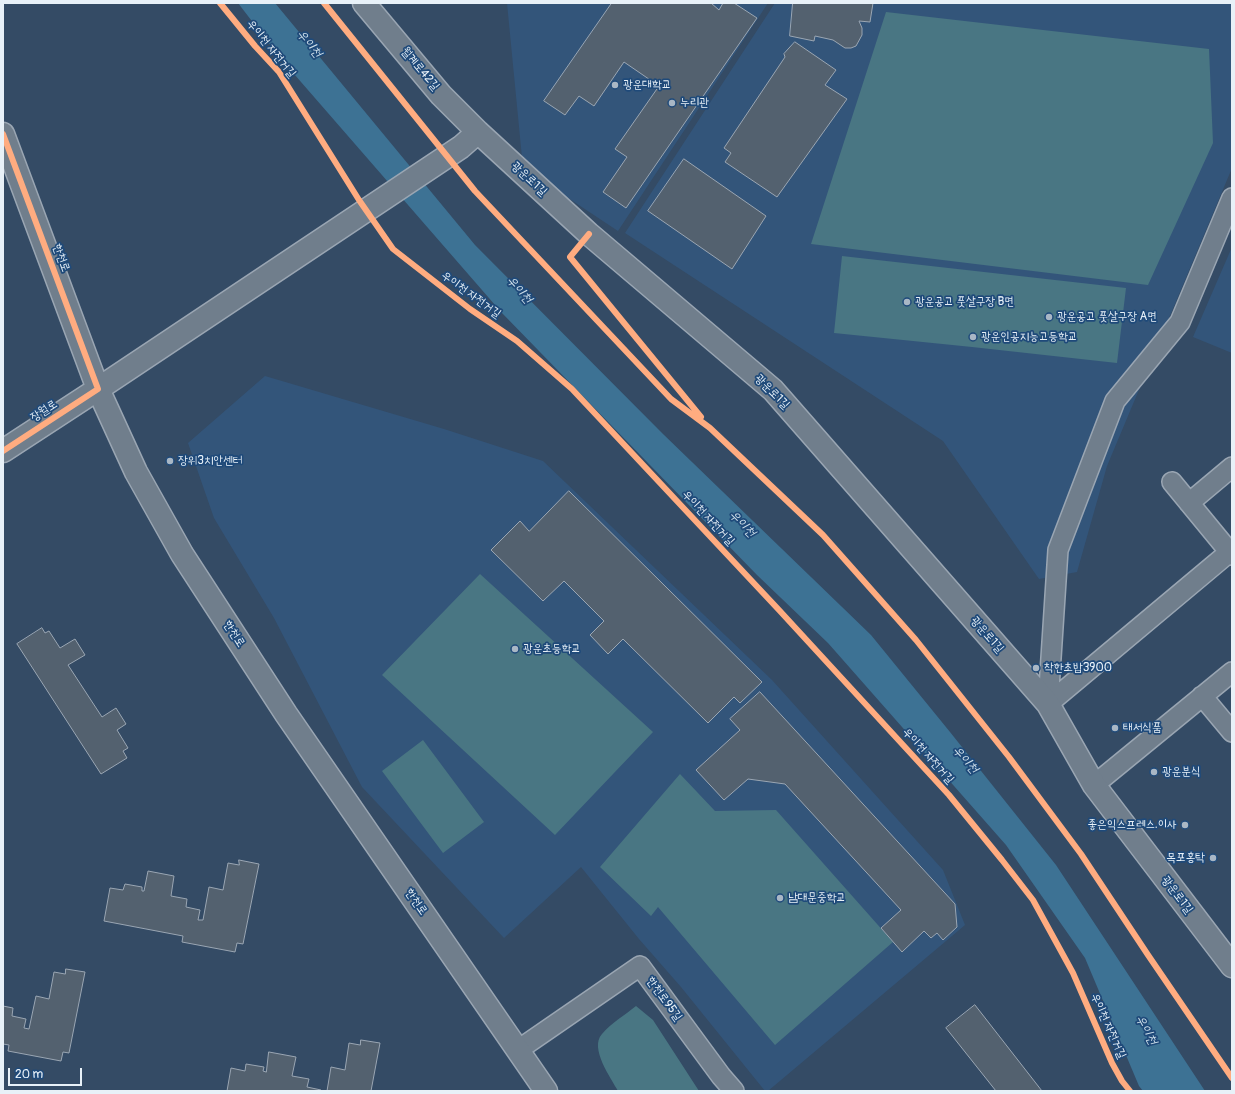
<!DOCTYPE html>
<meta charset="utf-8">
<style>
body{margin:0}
#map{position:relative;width:1235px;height:1094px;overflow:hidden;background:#344b65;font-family:Pangolin,sans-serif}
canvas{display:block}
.frame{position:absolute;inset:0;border:4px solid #e8f1f8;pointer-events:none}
.scale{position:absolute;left:8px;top:1068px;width:74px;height:18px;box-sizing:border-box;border:2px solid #e8f1f8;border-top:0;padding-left:5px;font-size:12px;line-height:14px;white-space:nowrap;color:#e8f1f8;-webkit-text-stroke:3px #1f4a7a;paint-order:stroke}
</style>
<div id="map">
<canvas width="1235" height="1094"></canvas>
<div class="frame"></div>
<div class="scale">20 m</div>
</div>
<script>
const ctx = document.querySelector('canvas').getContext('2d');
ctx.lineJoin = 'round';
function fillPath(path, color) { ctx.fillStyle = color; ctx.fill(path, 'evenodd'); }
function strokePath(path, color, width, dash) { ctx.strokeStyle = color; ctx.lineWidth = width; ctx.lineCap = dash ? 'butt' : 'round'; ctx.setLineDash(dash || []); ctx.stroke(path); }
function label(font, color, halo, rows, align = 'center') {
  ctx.font = font + ' Pangolin,"Poor Story",sans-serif'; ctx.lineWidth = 3.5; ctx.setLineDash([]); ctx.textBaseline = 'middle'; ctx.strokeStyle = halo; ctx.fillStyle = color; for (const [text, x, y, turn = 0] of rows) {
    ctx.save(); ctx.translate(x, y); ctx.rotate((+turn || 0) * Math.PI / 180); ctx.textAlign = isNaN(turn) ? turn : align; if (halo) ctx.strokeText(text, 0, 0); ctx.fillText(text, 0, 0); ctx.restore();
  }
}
fillPath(new Path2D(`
 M 507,3 L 768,3 L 618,231 L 523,168 Z
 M 775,3 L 1232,3 L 1232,168 L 1107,466 L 1077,572 L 1039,579 L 943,441 L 625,233 Z
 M 1232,247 L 1232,353 L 1193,337 Z
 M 265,376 L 444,429 L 543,461 L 772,680 L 943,870 L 965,925 L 768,1091 L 765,1091 L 681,987 L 639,939 L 581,867 L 504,938 L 362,787 L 274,618 L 214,518 L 188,443 Z`), '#33557a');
fillPath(new Path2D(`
 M 886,12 L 1209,49 L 1213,143 L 1148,285 L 811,244 Z
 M 842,256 L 1126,288 L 1117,363 L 972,347 L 834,333 Z
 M 480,574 L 653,732 L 555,835 L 382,675 Z
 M 423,740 L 484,822 L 443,853 L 382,771 Z
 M 680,774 L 715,811 L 776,810 L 893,942 L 775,1045 L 658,907 L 651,916 L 600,867 Z
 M 636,1006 L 653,1020 L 699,1091 L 618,1091 C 611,1078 589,1048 602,1034 C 611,1023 625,1015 636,1006 Z`), '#497683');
fillPath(new Path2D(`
 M 238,3 L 275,3 L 475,245 L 663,434 L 871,635 L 950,732 L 1056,865 L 1205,1091 L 1143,1091 L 1139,1086 L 1085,958 L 1006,845 L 828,643 L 757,575 L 502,313 L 281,59 Z`), '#3d7294');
const building = new Path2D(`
 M 612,3 L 711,3 L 719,10 L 723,3 L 734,3 L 757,18 L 626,208 L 603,192 L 627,157 L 615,149 L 659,86 L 624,62 L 594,106 L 579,96 L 565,115 L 544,101 Z
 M 793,3 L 873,3 L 870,22 L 859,21 L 862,28 L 862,35 L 856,46 L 851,48 L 845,48 L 833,40 L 815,36 L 814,41 L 790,36 Z
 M 795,42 L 836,70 L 825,85 L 847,99 L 777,197 L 725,162 L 731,153 L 724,148 L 785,57 L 784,54 Z
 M 684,159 L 766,216 L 732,269 L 648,211 Z
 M 569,491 L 762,682 L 740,703 L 734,697 L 708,723 L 623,639 L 608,654 L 590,635 L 604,621 L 564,581 L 543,601 L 491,550 L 520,521 L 529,531 Z
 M 42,628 L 45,633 L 49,631 L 60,648 L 75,639 L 85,655 L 68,665 L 102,717 L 116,708 L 126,724 L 117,730 L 128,748 L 123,751 L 127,758 L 101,774 L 17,644 Z
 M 760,692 L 955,904 L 957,927 L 943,940 L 937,933 L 931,938 L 924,931 L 902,952 L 881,928 L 901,910 L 785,784 L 748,779 L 724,800 L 696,770 L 740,730 L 730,719 Z
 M 239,860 L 259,864 L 243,944 L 237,943 L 235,952 L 182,942 L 183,936 L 104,921 L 110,888 L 123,890 L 125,884 L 142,887 L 142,891 L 144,891 L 148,871 L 174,876 L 171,896 L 187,899 L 186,907 L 200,910 L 198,920 L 203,920 L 209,887 L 223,890 L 228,863 L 239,865 Z
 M 66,969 L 85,972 L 69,1053 L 63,1052 L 61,1061 L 8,1051 L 9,1045 L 3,1044 L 3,1006 L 13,1008 L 12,1016 L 26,1019 L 24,1028 L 29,1029 L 36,996 L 49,999 L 54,972 L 65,974 Z
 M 975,1005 L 1042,1091 L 996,1091 L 946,1028 Z
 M 361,1040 L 380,1043 L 371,1091 L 327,1091 L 331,1067 L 345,1070 L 349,1043 L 360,1045 Z
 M 269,1052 L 296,1057 L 292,1076 L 309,1079 L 307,1087 L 321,1090 L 321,1091 L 227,1091 L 231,1068 L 245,1071 L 246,1064 L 264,1067 L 263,1071 L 266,1072 Z`);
fillPath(building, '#53616f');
strokePath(building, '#9aa6b3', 1);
const street = new Path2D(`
 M 1172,482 L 1232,555
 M 1189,503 L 1232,467
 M 1202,696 L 1232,732
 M 1048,704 L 1058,550 L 1115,401 L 1180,322 L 1232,198
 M 1048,704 L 1232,550
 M 1094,785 L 1232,672
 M 518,1050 L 640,966 L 721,1076 L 734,1091`);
const secondary = new Path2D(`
 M 364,3 L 441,95 L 478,132 L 589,234 L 773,390 L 1048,704 L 1094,785 L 1232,966
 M 3,134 L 98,389 L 136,472 L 182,554 L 286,714 L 546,1091
 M 3,451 L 98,389 L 461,147 L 478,132`);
strokePath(street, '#9aa6b3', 22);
strokePath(secondary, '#9aa6b3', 25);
strokePath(street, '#707e8c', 19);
strokePath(secondary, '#707e8c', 22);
strokePath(new Path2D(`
 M 220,3 L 255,46 L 279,72 L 359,200 L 393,249 L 470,309 L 517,341 L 572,389 L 779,610 L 949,795 L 1002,860 L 1033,900 L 1073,973 L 1112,1063 L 1122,1081 L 1130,1091
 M 324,3 L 475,191 L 671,399 L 710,428 L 823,535 L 916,640 L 1009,757 L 1081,854 L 1148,955 L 1232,1078
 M 3,134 L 98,389 L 3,451
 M 589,234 L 570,257 L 701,417`), '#ffac80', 6);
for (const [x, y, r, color] of [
 [615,85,4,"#a9b7c5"],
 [672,103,4,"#a9b7c5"],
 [907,302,4,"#a9b7c5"],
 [1049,317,4,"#a9b7c5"],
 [973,337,4,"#a9b7c5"],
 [170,461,4,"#a9b7c5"],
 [515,649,4,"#a9b7c5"],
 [1036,668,4,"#a9b7c5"],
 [1115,728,4,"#a9b7c5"],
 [1154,772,4,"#a9b7c5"],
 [1185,825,4,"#a9b7c5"],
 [1213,858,4,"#a9b7c5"],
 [780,898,4,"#a9b7c5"]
]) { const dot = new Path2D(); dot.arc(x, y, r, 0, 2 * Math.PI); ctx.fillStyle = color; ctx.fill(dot); strokePath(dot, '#1f4a7a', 1.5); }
label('12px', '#e8f1f8', '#1f4a7a', [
 ["우이천 자전거길",271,49,51],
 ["월계로42길",420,69,50],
 ["광운로1길",529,179,43],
 ["한천로",61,258,70],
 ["우이천 자전거길",471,295,36],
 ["광운로1길",772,392,45],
 ["장월로",44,411,-33],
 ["우이천 자전거길",708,518,47],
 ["한천로",234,634,57],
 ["광운로1길",987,635,49],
 ["우이천 자전거길",928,756,48],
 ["광운로1길",1177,895,53],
 ["한천로",416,902,55],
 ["한천로95길",664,999,54],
 ["우이천 자전거길",1108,1026,66]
]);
label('12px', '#e8f1f8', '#1f4a7a', [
 ["광운대학교",623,85],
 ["누리관",680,103],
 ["광운공고 풋살구장 B면",915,302],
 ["광운공고 풋살구장 A면",1057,317],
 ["광운인공지능고등학교",981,337],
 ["장위3치안센터",178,461],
 ["광운초등학교",523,649],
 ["착한초밥3900",1044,668],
 ["태서식품",1123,728],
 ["광운분식",1162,772],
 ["좋은익스프레스.이사",1177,825,"right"],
 ["목포홍탁",1205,858,"right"],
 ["남대문중학교",788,898]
], 'left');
label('italic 13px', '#cedfea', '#1f4a7a', [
 ["우이천",309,44,51],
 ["우이천",519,290,49],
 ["우이천",742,524,46],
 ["우이천",965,760,49],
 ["우이천",1146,1030,62]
]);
</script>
